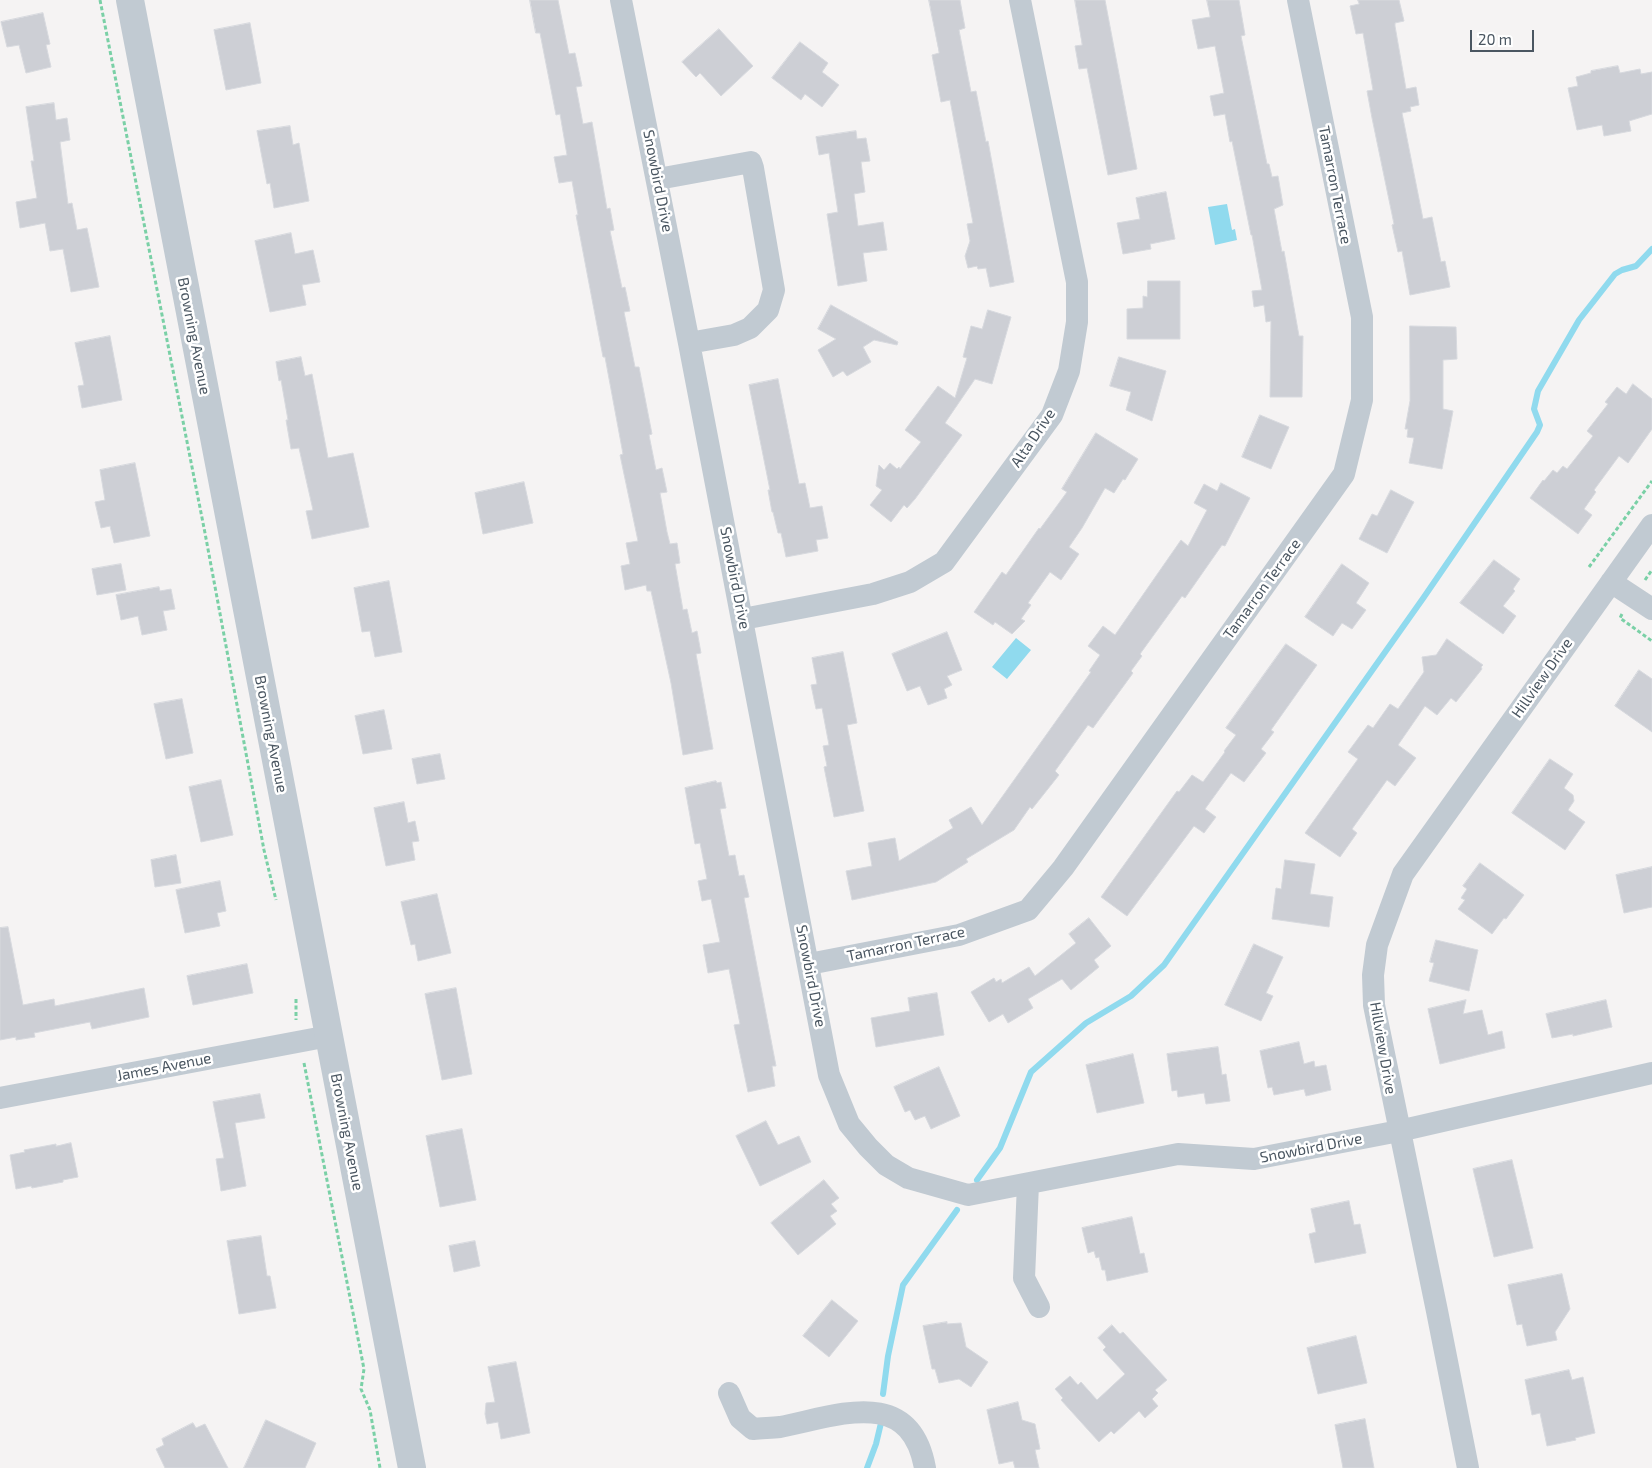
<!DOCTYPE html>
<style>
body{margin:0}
#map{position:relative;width:1652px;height:1468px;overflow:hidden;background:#f5f3f3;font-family:"Exo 2",sans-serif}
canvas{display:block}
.scale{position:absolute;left:1470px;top:30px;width:64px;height:22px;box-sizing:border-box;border:2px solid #4a5661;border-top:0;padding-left:6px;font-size:15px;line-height:18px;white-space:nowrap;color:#4a5661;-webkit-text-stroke:4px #fff;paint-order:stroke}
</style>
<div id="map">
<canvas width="1652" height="1468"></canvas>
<div class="scale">20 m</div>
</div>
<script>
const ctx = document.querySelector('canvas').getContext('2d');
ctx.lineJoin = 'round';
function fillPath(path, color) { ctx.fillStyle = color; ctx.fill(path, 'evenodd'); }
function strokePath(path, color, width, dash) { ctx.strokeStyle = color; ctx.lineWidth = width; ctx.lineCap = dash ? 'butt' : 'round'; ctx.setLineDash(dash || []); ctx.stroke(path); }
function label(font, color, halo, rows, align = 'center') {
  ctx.font = font + ' "Exo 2",sans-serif'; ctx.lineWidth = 5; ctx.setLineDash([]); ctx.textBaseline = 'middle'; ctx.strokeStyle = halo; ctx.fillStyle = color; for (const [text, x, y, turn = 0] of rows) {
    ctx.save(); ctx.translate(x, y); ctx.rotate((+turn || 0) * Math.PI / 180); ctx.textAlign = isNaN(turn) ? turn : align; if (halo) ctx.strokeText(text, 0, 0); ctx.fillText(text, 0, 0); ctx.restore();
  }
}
fillPath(new Path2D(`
 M 1227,204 L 1232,230 L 1235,229 L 1237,240 L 1215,245 L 1208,207 Z
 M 1016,638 L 1031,650 L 1007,679 L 992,667 Z`), '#90daee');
strokePath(new Path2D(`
 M 977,1180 L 1000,1148 L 1031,1072 L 1086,1023 L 1131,996 L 1164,965 L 1424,597 L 1537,432 L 1540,425 L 1534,409 L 1538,391 L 1579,320 L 1615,274 L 1622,270 L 1636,266 L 1652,249
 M 883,1394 L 888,1356 L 903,1285 L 957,1210
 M 867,1468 L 876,1444 L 881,1423`), '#90daee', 6);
const building = new Path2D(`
 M 530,0 L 558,0 L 569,54 L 575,53 L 582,86 L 576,87 L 583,124 L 592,122 L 607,209 L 610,208 L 614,230 L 610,231 L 622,288 L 625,287 L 630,311 L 624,312 L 635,367 L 639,367 L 652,434 L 649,435 L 656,470 L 662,468 L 667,492 L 660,493 L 667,532 L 670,544 L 677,543 L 680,563 L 675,564 L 683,610 L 687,609 L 692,633 L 697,631 L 701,653 L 696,654 L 713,749 L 683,755 L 671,683 L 651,591 L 647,591 L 646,585 L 625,590 L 621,566 L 630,564 L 626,543 L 638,541 L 620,455 L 623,454 L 605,357 L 603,357 L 576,215 L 578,215 L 572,181 L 559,183 L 554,157 L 567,155 L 560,114 L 556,115 L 540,33 L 536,33 Z
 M 929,0 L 960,0 L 965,28 L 959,30 L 971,92 L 976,91 L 986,142 L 988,141 L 1014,282 L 990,287 L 986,268 L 978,269 L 977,266 L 968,268 L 965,256 L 970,241 L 967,224 L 973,223 L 950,100 L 941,102 L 932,55 L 939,53 Z
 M 1075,0 L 1105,0 L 1137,169 L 1108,175 L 1087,68 L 1079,69 L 1075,46 L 1082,45 Z
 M 1207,0 L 1239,0 L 1245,35 L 1241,36 L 1267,164 L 1269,164 L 1272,177 L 1278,176 L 1283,205 L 1274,209 L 1282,252 L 1284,251 L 1299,336 L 1303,336 L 1302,397 L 1270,397 L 1271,321 L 1266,322 L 1264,305 L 1254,307 L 1252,291 L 1262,290 L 1252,235 L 1251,235 L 1232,141 L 1230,142 L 1225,114 L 1214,116 L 1210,96 L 1224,93 L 1215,46 L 1198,49 L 1192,20 L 1210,17 Z
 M 1358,0 L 1399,0 L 1404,21 L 1395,23 L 1395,26 L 1406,89 L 1416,87 L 1419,105 L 1410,107 L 1411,111 L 1402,113 L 1423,219 L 1432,217 L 1441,262 L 1445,261 L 1450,287 L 1410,295 L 1402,251 L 1398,252 L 1392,225 L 1394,224 L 1372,118 L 1367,91 L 1373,90 L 1363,33 L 1356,34 L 1350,6 L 1359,4 Z
 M 43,13 L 50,44 L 46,45 L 51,67 L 26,73 L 19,45 L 7,47 L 1,22 Z
 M 250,23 L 261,83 L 226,90 L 214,30 Z
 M 719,29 L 753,66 L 721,96 L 700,73 L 696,77 L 682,62 Z
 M 800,42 L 828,63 L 822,72 L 839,85 L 822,107 L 805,94 L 801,100 L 772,78 Z
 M 1618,66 L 1620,73 L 1640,69 L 1641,74 L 1652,72 L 1652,114 L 1629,121 L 1631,131 L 1604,136 L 1602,125 L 1577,130 L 1568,88 L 1578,86 L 1576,77 L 1591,73 L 1591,71 Z
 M 54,103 L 56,120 L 67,118 L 70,140 L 60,142 L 68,204 L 72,203 L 77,230 L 87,228 L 99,287 L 71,292 L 63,249 L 50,251 L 45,223 L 20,228 L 16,202 L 37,198 L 31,161 L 34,161 L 26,107 Z
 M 290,126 L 293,145 L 299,143 L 309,201 L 274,208 L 270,183 L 267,184 L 257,131 Z
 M 856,131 L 857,139 L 866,138 L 870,161 L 861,162 L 865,192 L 854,194 L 858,226 L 883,222 L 887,250 L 863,253 L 867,281 L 838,286 L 827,214 L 838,212 L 829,153 L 819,155 L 816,137 Z
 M 1166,192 L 1175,239 L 1150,244 L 1151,249 L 1123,254 L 1117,223 L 1140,219 L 1136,198 Z
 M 291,233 L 295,254 L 313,250 L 320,282 L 302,285 L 306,305 L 270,312 L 255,241 Z
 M 1148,281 L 1180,281 L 1180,339 L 1127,339 L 1127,309 L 1143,308 L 1143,296 L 1147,297 Z
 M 831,305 L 898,342 L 897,345 L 874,340 L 863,347 L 871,362 L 847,376 L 843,371 L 833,377 L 818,350 L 836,339 L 818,329 Z
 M 988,310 L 1011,317 L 992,384 L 975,379 L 945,423 L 962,435 L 915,499 L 907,508 L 904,505 L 891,522 L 870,505 L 882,490 L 876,486 L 879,465 L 884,470 L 890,463 L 897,469 L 899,467 L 900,469 L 921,442 L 905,430 L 938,386 L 955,398 L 967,358 L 963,357 L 971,326 L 982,329 Z
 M 1410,326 L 1456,327 L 1457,359 L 1443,360 L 1443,409 L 1453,411 L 1442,469 L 1409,463 L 1414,438 L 1407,437 L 1408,429 L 1405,429 L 1410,401 Z
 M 110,336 L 122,400 L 82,408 L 78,386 L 84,385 L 75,343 Z
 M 301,357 L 305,376 L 312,374 L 328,458 L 353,453 L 369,527 L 312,539 L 306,511 L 313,510 L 299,448 L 291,449 L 286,420 L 288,420 L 281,380 L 279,381 L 276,362 Z
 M 1119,357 L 1166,371 L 1152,421 L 1126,410 L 1131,392 L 1110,386 Z
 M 778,379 L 799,484 L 805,483 L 810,508 L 822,506 L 828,538 L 816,540 L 818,551 L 786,557 L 781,533 L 778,533 L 773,512 L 772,512 L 768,490 L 770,490 L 749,385 Z
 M 1633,384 L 1652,399 L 1652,429 L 1628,463 L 1619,456 L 1594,490 L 1596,492 L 1584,509 L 1592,515 L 1578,534 L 1530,498 L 1543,480 L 1544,481 L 1553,470 L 1557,473 L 1563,466 L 1567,469 L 1593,436 L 1587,431 L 1608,404 L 1605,402 L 1617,387 L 1626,394 Z
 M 1260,415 L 1289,427 L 1271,469 L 1242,457 Z
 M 1096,433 L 1138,459 L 1125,480 L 1123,479 L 1114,493 L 1105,488 L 1082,528 L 1069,547 L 1079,554 L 1061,580 L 1050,572 L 1028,603 L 1031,605 L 1021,619 L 1025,621 L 1012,634 L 995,622 L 993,625 L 974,612 L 1002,572 L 1006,575 L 1039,528 L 1040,529 L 1067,492 L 1062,489 Z
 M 135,463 L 150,536 L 114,543 L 110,526 L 101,528 L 95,502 L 105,500 L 100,470 Z
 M 524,482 L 533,523 L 483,534 L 475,493 Z
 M 1221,483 L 1250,498 L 1225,546 L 1222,545 L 1185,598 L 1182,596 L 1140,654 L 1142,656 L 1131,671 L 1133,673 L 1093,728 L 1088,725 L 1055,771 L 1059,775 L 1032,809 L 1030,807 L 1014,830 L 966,859 L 968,862 L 936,882 L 852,900 L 846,871 L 872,866 L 868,843 L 895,838 L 899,861 L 953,828 L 949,820 L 971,807 L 982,825 L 1091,672 L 1089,671 L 1100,655 L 1088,646 L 1103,626 L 1115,635 L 1181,540 L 1188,546 L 1207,510 L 1194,503 L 1204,484 L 1217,491 Z
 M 1391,490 L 1414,502 L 1387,553 L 1359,539 L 1372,514 L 1377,516 Z
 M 1494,560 L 1520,579 L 1513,589 L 1515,591 L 1503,606 L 1516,616 L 1503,634 L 1460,603 Z
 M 121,564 L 126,590 L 97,595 L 92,569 Z
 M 1342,564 L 1369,583 L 1356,603 L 1366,610 L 1352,629 L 1342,623 L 1333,636 L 1305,617 Z
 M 389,581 L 402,652 L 375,657 L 370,631 L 362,632 L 354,588 Z
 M 159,587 L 160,591 L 171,589 L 175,609 L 163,611 L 167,630 L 142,635 L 138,616 L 121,620 L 116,595 Z
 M 947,632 L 962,670 L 947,676 L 952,685 L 944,689 L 947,698 L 928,705 L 920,686 L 907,691 L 892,654 Z
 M 1447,639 L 1483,665 L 1481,667 L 1482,669 L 1456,702 L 1451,698 L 1437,715 L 1425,706 L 1398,745 L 1416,758 L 1395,786 L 1387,780 L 1352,829 L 1357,833 L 1340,857 L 1305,833 L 1358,759 L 1348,752 L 1368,725 L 1373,728 L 1390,704 L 1398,709 L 1424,672 L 1422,657 L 1436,655 Z
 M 1286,644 L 1317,665 L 1271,730 L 1274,732 L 1261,749 L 1266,753 L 1244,782 L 1231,773 L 1205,809 L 1216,817 L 1204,833 L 1194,826 L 1127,916 L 1101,897 L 1177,791 L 1179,792 L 1192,775 L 1203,782 L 1225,752 L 1224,751 L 1236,735 L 1226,728 Z
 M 843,652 L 857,723 L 847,725 L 864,811 L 834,817 L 824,767 L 827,766 L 823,746 L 829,745 L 822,708 L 816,709 L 811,685 L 817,684 L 812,658 Z
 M 1639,670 L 1652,679 L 1652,732 L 1615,706 Z
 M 182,699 L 193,753 L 166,759 L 154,704 Z
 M 384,710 L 392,749 L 363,754 L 355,716 Z
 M 440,754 L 445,779 L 417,784 L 412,759 Z
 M 1550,759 L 1573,774 L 1564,788 L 1573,795 L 1574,801 L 1568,810 L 1585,822 L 1565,850 L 1512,813 Z
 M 221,780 L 233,835 L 201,842 L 189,787 Z
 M 716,781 L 717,783 L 721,782 L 726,808 L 720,809 L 729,856 L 735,855 L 739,876 L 744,875 L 749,897 L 744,898 L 776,1066 L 772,1066 L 775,1086 L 748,1092 L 734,1025 L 740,1024 L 729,969 L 708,973 L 703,945 L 720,942 L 711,899 L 702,901 L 698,881 L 707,879 L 700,843 L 695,844 L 685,788 Z
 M 404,802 L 408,823 L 415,821 L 419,841 L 412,842 L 415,860 L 386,866 L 374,808 Z
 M 176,855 L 181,883 L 155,887 L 151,860 Z
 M 1285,860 L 1315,864 L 1310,894 L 1333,897 L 1329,927 L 1272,919 L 1276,888 L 1281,889 Z
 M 1480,863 L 1524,895 L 1506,919 L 1504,918 L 1492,934 L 1458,909 L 1465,900 L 1461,898 L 1467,889 L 1463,886 Z
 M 1652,867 L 1652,907 L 1624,913 L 1616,875 Z
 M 220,881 L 226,911 L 217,913 L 220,926 L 185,933 L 176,890 Z
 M 437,894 L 451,953 L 418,961 L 415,944 L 411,945 L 401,902 Z
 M 1089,918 L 1111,946 L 1094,960 L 1099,967 L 1071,990 L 1062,979 L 1028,999 L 1033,1008 L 1008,1023 L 1003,1014 L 989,1022 L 971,992 L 994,978 L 996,982 L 1001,979 L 1002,983 L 1029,967 L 1035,976 L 1076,943 L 1069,934 Z
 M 8,927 L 23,1005 L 54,999 L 55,1006 L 144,988 L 149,1017 L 92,1029 L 90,1022 L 34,1033 L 35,1037 L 16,1040 L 16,1037 L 0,1040 L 0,928 Z
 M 1436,940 L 1478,950 L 1469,991 L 1429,981 L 1434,963 L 1430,962 Z
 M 1254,944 L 1283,957 L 1266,993 L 1273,996 L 1261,1021 L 1225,1005 Z
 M 247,964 L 253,993 L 193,1005 L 187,976 Z
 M 456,988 L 472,1074 L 442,1080 L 425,994 Z
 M 937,993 L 944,1035 L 876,1047 L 871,1018 L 910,1011 L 908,998 Z
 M 1466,1000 L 1463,1014 L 1482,1010 L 1488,1035 L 1502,1031 L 1505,1048 L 1440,1064 L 1428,1009 Z
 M 1606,1000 L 1612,1027 L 1573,1036 L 1573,1034 L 1552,1038 L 1546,1014 Z
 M 1299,1042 L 1304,1064 L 1314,1061 L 1315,1067 L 1326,1065 L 1331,1090 L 1306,1096 L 1304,1089 L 1274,1095 L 1272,1087 L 1268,1088 L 1260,1051 Z
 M 1218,1047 L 1222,1075 L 1226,1074 L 1230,1101 L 1206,1104 L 1204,1093 L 1178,1097 L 1177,1090 L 1172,1091 L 1167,1054 Z
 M 1133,1054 L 1144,1103 L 1097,1113 L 1086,1065 Z
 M 939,1067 L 960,1116 L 931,1129 L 925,1116 L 915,1120 L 910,1110 L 905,1112 L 894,1087 Z
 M 260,1094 L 265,1118 L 235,1123 L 246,1186 L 221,1191 L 216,1159 L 224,1158 L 213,1102 Z
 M 766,1121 L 778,1145 L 799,1136 L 811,1162 L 760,1186 L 736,1136 Z
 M 462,1129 L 476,1200 L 440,1207 L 426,1136 Z
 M 71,1143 L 78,1177 L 63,1180 L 63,1182 L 32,1188 L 31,1186 L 16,1189 L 10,1155 L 25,1152 L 24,1150 L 56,1144 L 56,1146 Z
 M 1512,1160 L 1533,1248 L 1494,1257 L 1473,1169 Z
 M 824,1180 L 839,1198 L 831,1204 L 837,1211 L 830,1216 L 836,1224 L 798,1255 L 771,1223 Z
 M 1349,1201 L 1354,1225 L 1360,1224 L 1366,1253 L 1315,1263 L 1309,1234 L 1316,1232 L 1311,1209 Z
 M 1132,1217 L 1140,1254 L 1144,1253 L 1148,1272 L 1107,1281 L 1105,1270 L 1102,1270 L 1099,1257 L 1096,1258 L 1094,1251 L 1088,1253 L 1082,1228 Z
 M 261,1236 L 267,1276 L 270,1276 L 276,1308 L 239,1314 L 227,1241 Z
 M 475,1241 L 480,1266 L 454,1272 L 449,1246 Z
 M 1562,1274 L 1570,1309 L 1555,1332 L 1557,1340 L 1527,1346 L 1522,1324 L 1517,1325 L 1508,1285 Z
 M 832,1300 L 858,1321 L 829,1357 L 803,1336 Z
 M 947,1322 L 947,1324 L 961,1323 L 966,1347 L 988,1362 L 971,1387 L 959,1379 L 939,1383 L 935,1369 L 932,1369 L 923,1326 Z
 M 1112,1325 L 1120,1334 L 1123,1332 L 1167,1380 L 1155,1390 L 1158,1393 L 1152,1399 L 1158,1406 L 1145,1418 L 1139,1411 L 1114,1434 L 1111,1431 L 1099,1442 L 1061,1400 L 1063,1398 L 1055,1389 L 1070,1376 L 1078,1385 L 1081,1382 L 1097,1400 L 1125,1374 L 1103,1350 L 1106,1347 L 1098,1338 Z
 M 1356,1336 L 1367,1383 L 1318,1394 L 1307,1348 Z
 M 516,1362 L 530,1433 L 501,1439 L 498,1422 L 487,1424 L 485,1414 L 486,1403 L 495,1402 L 488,1367 Z
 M 1569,1370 L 1572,1380 L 1583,1377 L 1595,1433 L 1575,1438 L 1576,1440 L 1547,1446 L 1540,1413 L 1532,1415 L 1525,1380 Z
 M 1018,1402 L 1022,1420 L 1035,1424 L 1040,1449 L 1035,1450 L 1039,1468 L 1015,1468 L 1013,1461 L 999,1464 L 987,1410 Z
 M 1365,1419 L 1374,1468 L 1343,1468 L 1335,1425 Z
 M 266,1420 L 316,1443 L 305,1468 L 244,1468 Z
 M 193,1423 L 196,1428 L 205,1424 L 228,1468 L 165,1468 L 156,1449 L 164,1445 L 162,1439 Z`);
fillPath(building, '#cdcfd5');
strokePath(building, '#d7d9de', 1);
strokePath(new Path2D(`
 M 100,0 L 205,533 L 264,850 L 276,900
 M 1589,567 L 1652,481
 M 1645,580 L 1652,570
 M 1622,614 L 1620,618 L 1652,641
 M 296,999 L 296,1020
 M 304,1063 L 364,1369 L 361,1389 L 370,1410 L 380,1468`), '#7ad0a6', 3, [4, 2.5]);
strokePath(new Path2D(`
 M 621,0 L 689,343 L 829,1075 L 849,1124 L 868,1147 L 886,1165 L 908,1178 L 968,1195 L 1178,1154 L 1254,1159 L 1399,1131 L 1652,1073
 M 658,179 L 751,162 L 753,168 L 774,290 L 768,310 L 750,328 L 734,335 L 689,343
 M 1611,582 L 1652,609
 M 743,619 L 873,594 L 910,582 L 944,562 L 1052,415 L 1069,371 L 1077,322 L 1077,282 L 1020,0
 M 809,964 L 959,935 L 1028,910 L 1063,868 L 1344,474 L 1362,400 L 1362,317 L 1298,0
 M 0,1098 L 329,1036
 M 1028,1184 L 1024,1278 L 1039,1307
 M 729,1393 L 740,1418 L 753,1429 C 762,1428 771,1428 780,1427 C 837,1416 910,1385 925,1468
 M 1468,1468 L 1437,1311 L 1374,1005 L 1373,975 L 1377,945 L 1403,874 L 1652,525`), '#c1cad2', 22);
strokePath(new Path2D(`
 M 130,0 L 412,1468`), '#c1cad2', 28);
label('15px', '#4a5661', '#fff', [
 ["Snowbird Drive",658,181,79],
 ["Tamarron Terrace",1335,185,79],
 ["Browning Avenue",194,336,79],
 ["Alta Drive",1033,438,-56],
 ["Snowbird Drive",735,578,79],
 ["Tamarron Terrace",1262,589,-54],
 ["Hillview Drive",1542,678,-55],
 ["Browning Avenue",271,734,79],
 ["Tamarron Terrace",906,944,-12],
 ["Snowbird Drive",811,976,79],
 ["Hillview Drive",1383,1048,80],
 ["James Avenue",164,1067,-11],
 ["Browning Avenue",347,1132,79],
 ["Snowbird Drive",1311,1148,-11]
]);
</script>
